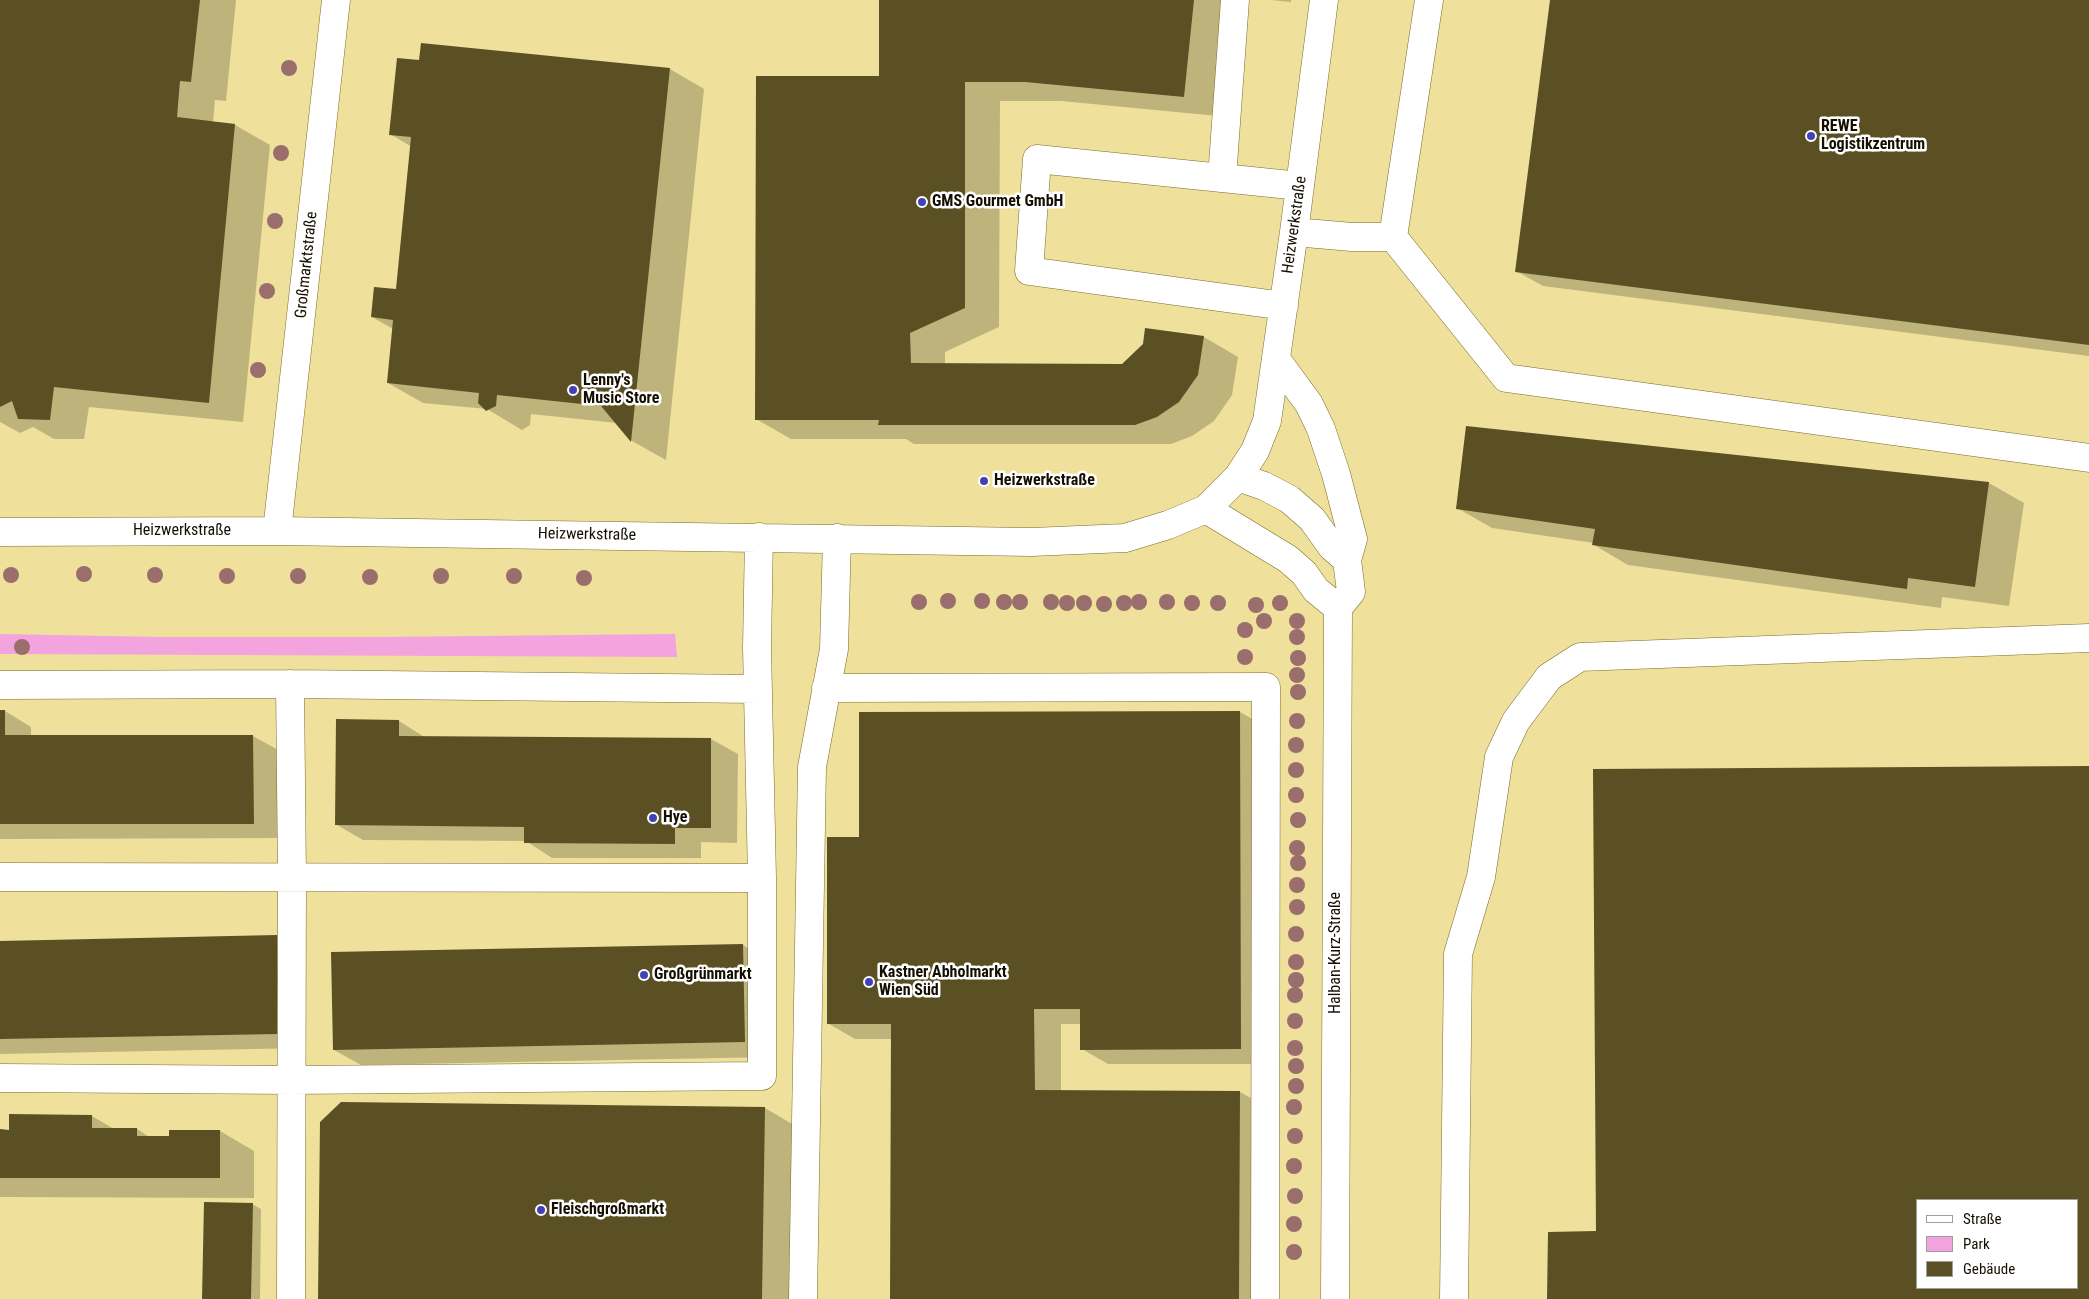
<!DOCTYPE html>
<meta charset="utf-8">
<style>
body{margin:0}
#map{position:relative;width:2089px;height:1299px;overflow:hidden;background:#efe09b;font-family:"Roboto Condensed",sans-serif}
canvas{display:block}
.legend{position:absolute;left:1916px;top:1199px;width:162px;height:90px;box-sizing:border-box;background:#fff;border:1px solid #a19f99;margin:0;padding:6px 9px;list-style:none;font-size:15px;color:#150f00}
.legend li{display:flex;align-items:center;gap:10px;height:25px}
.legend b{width:25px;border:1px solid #a19f99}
</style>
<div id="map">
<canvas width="2089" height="1299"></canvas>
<ul class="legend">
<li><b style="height:6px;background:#fff"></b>Straße</li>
<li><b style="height:14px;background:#f3a4de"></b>Park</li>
<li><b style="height:14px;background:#5a5024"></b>Gebäude</li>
</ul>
</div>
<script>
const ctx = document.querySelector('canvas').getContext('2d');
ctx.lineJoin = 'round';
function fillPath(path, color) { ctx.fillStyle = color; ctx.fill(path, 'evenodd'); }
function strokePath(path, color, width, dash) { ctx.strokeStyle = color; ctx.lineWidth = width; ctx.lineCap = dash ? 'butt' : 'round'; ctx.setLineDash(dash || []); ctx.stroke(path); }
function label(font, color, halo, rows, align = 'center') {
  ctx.font = font + ' "Roboto Condensed",sans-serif'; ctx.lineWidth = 5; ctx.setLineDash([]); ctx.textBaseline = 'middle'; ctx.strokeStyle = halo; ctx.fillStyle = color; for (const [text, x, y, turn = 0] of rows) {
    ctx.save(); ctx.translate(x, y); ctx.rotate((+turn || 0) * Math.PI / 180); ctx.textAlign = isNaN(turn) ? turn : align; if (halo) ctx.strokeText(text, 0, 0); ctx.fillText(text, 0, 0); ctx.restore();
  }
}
fillPath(new Path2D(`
 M 675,634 L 677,657 L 0,654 L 0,634 L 161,637 L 380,637 Z`), '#f3a4de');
fillPath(new Path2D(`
 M 0,0 L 236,0 L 226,101 L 215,100 L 213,122 L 235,125 L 270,145 L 243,422 L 89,407 L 84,439 L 54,439 L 33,427 L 20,433 L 0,422 Z
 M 881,0 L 1230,0 L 1218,116 L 1061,101 L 1000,101 L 999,327 L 945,352 L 945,364 L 1123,365 L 1204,337 L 1238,357 L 1232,395 L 1214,421 L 1192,436 L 1171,444 L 914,444 L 906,439 L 791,439 L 756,419 L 881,77 Z
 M 1271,0 L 1291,0 L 1291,2 Z
 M 1551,0 L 2089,0 L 2089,356 L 1543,286 L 1516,271 Z
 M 420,61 L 670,69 L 704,89 L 666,460 L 632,441 L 617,423 L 531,414 L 530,425 L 522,430 L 487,409 L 423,403 L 388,383 L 393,329 L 372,317 L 397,291 L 412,147 L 390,134 Z
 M 1467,427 L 1989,483 L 2024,503 L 2009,606 L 1942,597 L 1941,608 L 1628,565 L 1594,545 L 1594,543 L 1492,528 L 1457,508 Z
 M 0,711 L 5,711 L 31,727 L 31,736 L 253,736 L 280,751 L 280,838 L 0,839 Z
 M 1240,712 L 1266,727 L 1267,1064 L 1108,1064 L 1082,1049 L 1082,1024 L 1061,1024 L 1061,1091 L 1240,1092 L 1267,1107 L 1266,1299 L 891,1299 L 892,1039 L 855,1039 L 829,1024 L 861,838 Z
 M 399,721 L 426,738 L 711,739 L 738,754 L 737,843 L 701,842 L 701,858 L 552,858 L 526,841 L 363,840 L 337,825 Z
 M 2089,767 L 2089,1299 L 1549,1299 L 1597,1232 ZM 1918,1200 L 2078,1200 L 2078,1288 L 1918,1288 Z
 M 277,936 L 303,952 L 305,1048 L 0,1054 L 0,942 Z
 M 743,945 L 770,961 L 771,1057 L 361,1065 L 334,1050 L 332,953 Z
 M 765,1108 L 799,1128 L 797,1299 L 319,1299 Z
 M 92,1116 L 114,1129 L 137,1129 L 151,1138 L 220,1131 L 254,1151 L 254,1198 L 0,1197 L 0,1131 L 10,1131 Z
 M 252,1204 L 261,1209 L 260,1299 L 203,1299 Z`), '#0003');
fillPath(new Path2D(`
 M 0,0 L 200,0 L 191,82 L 180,81 L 177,117 L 235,124 L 209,403 L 54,387 L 50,420 L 18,419 L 12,401 L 0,407 Z
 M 879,0 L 1194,0 L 1184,97 L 1025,82 L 965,82 L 965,308 L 910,333 L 911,363 L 1122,364 L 1143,344 L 1145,328 L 1204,336 L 1198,375 L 1179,402 L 1157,417 L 1135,425 L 878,425 L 879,420 L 755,420 L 756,76 L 879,76 Z
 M 1550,0 L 2089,0 L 2089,345 L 1515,272 Z
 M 421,43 L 670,68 L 631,442 L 601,406 L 497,395 L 496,406 L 486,411 L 478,403 L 479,393 L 387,383 L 393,320 L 371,317 L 374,287 L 396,289 L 411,137 L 389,135 L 397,58 L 419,60 Z
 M 1466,426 L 1989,482 L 1975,587 L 1908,578 L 1907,589 L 1592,545 L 1595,529 L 1456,509 Z
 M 0,710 L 5,710 L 5,735 L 253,735 L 254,824 L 0,824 Z
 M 1240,711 L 1241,1049 L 1080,1050 L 1080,1009 L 1034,1009 L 1035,1090 L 1240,1091 L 1239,1299 L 890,1299 L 891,1024 L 827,1024 L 827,837 L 859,837 L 859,712 Z
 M 336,719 L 399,720 L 399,736 L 711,738 L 711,828 L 675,828 L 675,844 L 524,843 L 524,827 L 335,825 Z
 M 2089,766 L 2089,1299 L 1547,1299 L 1548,1232 L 1596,1231 L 1593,769 ZM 1918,1200 L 2078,1200 L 2078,1288 L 1918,1288 Z
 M 277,935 L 279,1034 L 0,1039 L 0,941 Z
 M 743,944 L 745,1042 L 333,1050 L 331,952 Z
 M 341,1102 L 765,1107 L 762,1299 L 318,1299 L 320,1122 Z
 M 9,1114 L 92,1115 L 92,1128 L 137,1128 L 137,1136 L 169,1136 L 169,1130 L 220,1130 L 220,1178 L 0,1178 L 0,1129 L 9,1130 Z
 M 204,1202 L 253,1203 L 251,1299 L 202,1299 Z`), '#5a5024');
const minor = new Path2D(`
 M 1429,0 L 1393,237 L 1506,378 L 2089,458
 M 1222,178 L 1235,0
 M 1294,232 L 1352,237 L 1393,237
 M 1284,306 L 1029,271 L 1037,159 L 1300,186
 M 1276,359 L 1309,404 L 1321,429 L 1336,474 L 1353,539 L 1347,560 L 1351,592 L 1338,608 L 1335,1299
 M 1238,477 L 1264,486 L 1289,499 L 1312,519 L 1332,547 L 1347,560
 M 1206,509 L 1288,559 L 1304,573 L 1316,590 L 1338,608
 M 277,531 L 336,0
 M 0,532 L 277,531 L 1032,542 L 1125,538 L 1168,525 L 1206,509 L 1238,477 L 1255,451 L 1267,421 L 1294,232 L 1324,0
 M 290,684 L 292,878 L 291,1299
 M 0,685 L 290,684 L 757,689
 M 826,688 L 1266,687 L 1265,1299
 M 0,877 L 762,878
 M 0,1078 L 292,1080 L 762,1076 L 762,878 L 757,647 L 759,537
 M 803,1299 L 812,767 L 834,649 L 837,538
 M 1454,1299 L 1458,954 L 1481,877 L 1499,757 L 1516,721 L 1549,677 L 1580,657 L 2089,638`);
strokePath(minor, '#7a6b28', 29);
strokePath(minor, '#fff', 28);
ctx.fillStyle = '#996e6c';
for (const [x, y] of [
 [289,68],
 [281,153],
 [275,221],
 [267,291],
 [258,370],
 [84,574],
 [11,575],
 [155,575],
 [227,576],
 [298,576],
 [441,576],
 [514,576],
 [370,577],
 [584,578],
 [948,601],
 [982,601],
 [919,602],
 [1004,602],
 [1020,602],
 [1051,602],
 [1139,602],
 [1167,602],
 [1067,603],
 [1084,603],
 [1124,603],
 [1192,603],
 [1218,603],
 [1280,603],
 [1104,604],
 [1256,605],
 [1264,621],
 [1297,621],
 [1245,630],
 [1297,637],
 [22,647],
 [1245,657],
 [1298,658],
 [1297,675],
 [1298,692],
 [1297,721],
 [1296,745],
 [1296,770],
 [1296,795],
 [1298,820],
 [1297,848],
 [1298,863],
 [1297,885],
 [1297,907],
 [1296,934],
 [1296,962],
 [1296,980],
 [1295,995],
 [1295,1021],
 [1295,1048],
 [1296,1066],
 [1296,1086],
 [1294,1107],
 [1295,1136],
 [1294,1166],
 [1295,1196],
 [1294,1224],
 [1294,1252]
]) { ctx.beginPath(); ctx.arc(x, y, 8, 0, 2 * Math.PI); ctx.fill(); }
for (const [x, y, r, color] of [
 [1811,136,5,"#4241b6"],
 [922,202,5,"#4241b6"],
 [573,390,5,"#4241b6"],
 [984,481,5,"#4241b6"],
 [653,818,5,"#4241b6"],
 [644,975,5,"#4241b6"],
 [869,982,5,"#4241b6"],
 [541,1210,5,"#4241b6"]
]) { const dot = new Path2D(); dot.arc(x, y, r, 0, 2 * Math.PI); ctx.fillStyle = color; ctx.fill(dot); strokePath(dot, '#fff', 2); }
label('bold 16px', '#150f00', '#fff', [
 ["REWE",1821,127],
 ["Logistikzentrum",1821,145],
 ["GMS Gourmet GmbH",932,202],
 ["Lenny's",583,381],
 ["Music Store",583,399],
 ["Heizwerkstraße",994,481],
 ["Hye",663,818],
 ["Kastner Abholmarkt",879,973],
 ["Wien Süd",879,991],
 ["Großgrünmarkt",654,975],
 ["Fleischgroßmarkt",551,1210]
], 'left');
label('16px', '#150f00', '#fff', [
 ["Heizwerkstraße",1295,225,-82],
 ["Großmarktstraße",307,265,-84],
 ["Heizwerkstraße",182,531],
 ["Heizwerkstraße",587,535,1],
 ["Halban-Kurz-Straße",1336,953,-90]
]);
</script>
